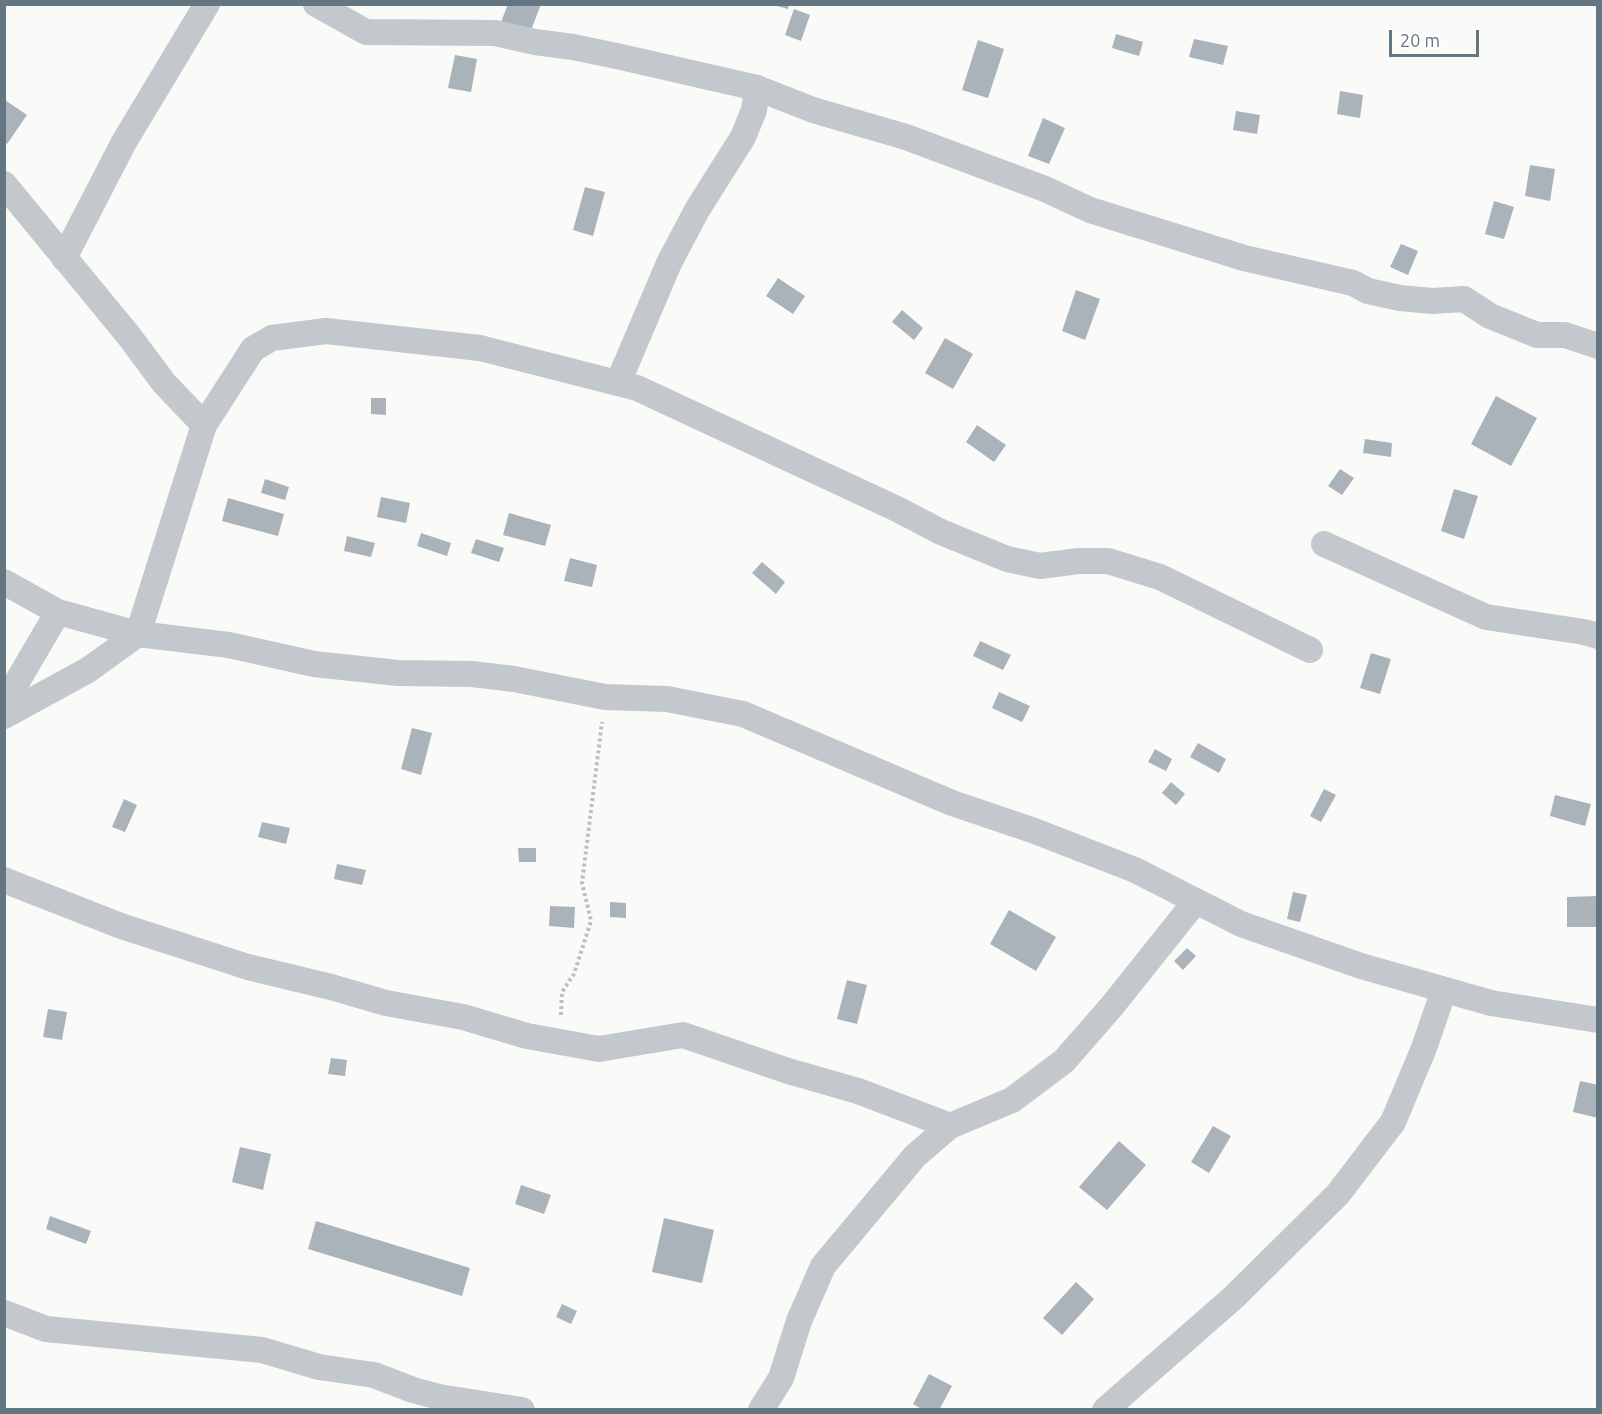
<!DOCTYPE html>
<style>
body{margin:0}
#map{position:relative;width:1602px;height:1414px;overflow:hidden;background:#fafaf8;font-family:Ubuntu,sans-serif}
canvas{display:block}
.frame{position:absolute;inset:0;border:6px solid #657683;pointer-events:none}
.scale{position:absolute;left:1389px;top:30px;width:90px;height:27px;box-sizing:border-box;border:3px solid #657683;border-top:0;padding-left:8px;font-size:18px;line-height:21px;white-space:nowrap;color:#657683;-webkit-text-stroke:4px #fff;paint-order:stroke}
</style>
<div id="map">
<canvas width="1602" height="1414"></canvas>
<div class="frame"></div>
<div class="scale">20 m</div>
</div>
<script>
const ctx = document.querySelector('canvas').getContext('2d');
ctx.lineJoin = 'round';
function fillPath(path, color) { ctx.fillStyle = color; ctx.fill(path, 'evenodd'); }
function strokePath(path, color, width, dash) { ctx.strokeStyle = color; ctx.lineWidth = width; ctx.lineCap = dash ? 'butt' : 'round'; ctx.setLineDash(dash || []); ctx.stroke(path); }
fillPath(new Path2D(`
 M 508,4 L 541,4 L 530,33 L 501,22 Z
 M 770,4 L 789,4 L 788,9 Z
 M 794,9 L 810,15 L 801,41 L 785,35 Z
 M 1116,34 L 1143,42 L 1139,56 L 1112,48 Z
 M 1194,39 L 1228,46 L 1223,65 L 1189,57 Z
 M 978,40 L 1004,49 L 988,98 L 962,90 Z
 M 455,55 L 477,59 L 471,92 L 448,88 Z
 M 1340,91 L 1363,95 L 1360,118 L 1337,114 Z
 M 5,100 L 27,115 L 7,144 L 5,142 Z
 M 1236,111 L 1260,115 L 1257,134 L 1233,130 Z
 M 1043,118 L 1065,128 L 1049,164 L 1028,156 Z
 M 1530,165 L 1555,169 L 1550,201 L 1525,196 Z
 M 585,187 L 605,192 L 593,236 L 573,230 Z
 M 1494,201 L 1514,207 L 1504,239 L 1485,234 Z
 M 1401,244 L 1418,251 L 1408,275 L 1390,267 Z
 M 778,278 L 805,296 L 793,314 L 766,296 Z
 M 1076,290 L 1100,299 L 1085,340 L 1062,331 Z
 M 902,310 L 923,328 L 914,340 L 892,322 Z
 M 945,338 L 973,354 L 953,389 L 925,373 Z
 M 1496,396 L 1537,418 L 1511,466 L 1471,444 Z
 M 371,398 L 386,398 L 386,415 L 371,414 Z
 M 977,425 L 1006,445 L 994,462 L 966,442 Z
 M 1365,439 L 1392,443 L 1391,457 L 1363,453 Z
 M 1340,469 L 1354,478 L 1342,495 L 1328,486 Z
 M 265,479 L 289,487 L 285,500 L 261,493 Z
 M 1454,489 L 1478,496 L 1464,539 L 1441,531 Z
 M 381,497 L 410,503 L 406,523 L 377,517 Z
 M 228,498 L 284,514 L 278,536 L 222,521 Z
 M 509,513 L 551,525 L 545,546 L 503,535 Z
 M 421,533 L 451,543 L 447,556 L 417,546 Z
 M 347,536 L 375,543 L 371,557 L 344,551 Z
 M 476,539 L 504,548 L 499,562 L 471,553 Z
 M 570,558 L 597,565 L 592,587 L 564,581 Z
 M 762,562 L 785,582 L 776,594 L 752,573 Z
 M 980,641 L 1011,655 L 1003,670 L 973,656 Z
 M 1371,653 L 1391,659 L 1380,694 L 1360,688 Z
 M 999,692 L 1030,706 L 1022,722 L 992,708 Z
 M 412,728 L 432,733 L 421,775 L 401,769 Z
 M 1198,743 L 1226,759 L 1219,773 L 1190,757 Z
 M 1155,749 L 1172,759 L 1166,771 L 1148,762 Z
 M 1171,782 L 1185,794 L 1176,805 L 1162,793 Z
 M 1324,789 L 1336,795 L 1321,822 L 1310,816 Z
 M 1555,795 L 1591,804 L 1585,826 L 1550,816 Z
 M 124,799 L 137,805 L 125,832 L 112,827 Z
 M 262,822 L 290,828 L 286,844 L 258,837 Z
 M 518,848 L 536,848 L 536,862 L 519,862 Z
 M 337,864 L 366,870 L 362,885 L 334,879 Z
 M 1293,892 L 1307,895 L 1300,922 L 1287,919 Z
 M 1598,896 L 1598,927 L 1567,927 L 1567,897 Z
 M 610,902 L 626,903 L 626,918 L 610,917 Z
 M 550,906 L 575,907 L 574,928 L 549,926 Z
 M 1009,910 L 1056,937 L 1036,971 L 990,944 Z
 M 1187,948 L 1196,956 L 1183,970 L 1174,961 Z
 M 847,980 L 867,985 L 857,1024 L 837,1019 Z
 M 48,1009 L 67,1012 L 62,1040 L 43,1037 Z
 M 331,1058 L 347,1060 L 345,1076 L 328,1074 Z
 M 1580,1081 L 1598,1085 L 1598,1118 L 1573,1112 Z
 M 1213,1126 L 1231,1136 L 1209,1173 L 1191,1162 Z
 M 1119,1141 L 1146,1165 L 1107,1210 L 1079,1187 Z
 M 240,1147 L 271,1154 L 263,1190 L 232,1182 Z
 M 521,1185 L 551,1195 L 544,1214 L 515,1204 Z
 M 50,1216 L 91,1231 L 86,1244 L 46,1229 Z
 M 664,1218 L 714,1230 L 702,1283 L 652,1272 Z
 M 316,1221 L 470,1268 L 462,1296 L 308,1249 Z
 M 1076,1282 L 1094,1299 L 1062,1335 L 1043,1318 Z
 M 562,1304 L 577,1311 L 571,1324 L 556,1317 Z
 M 929,1374 L 952,1386 L 939,1410 L 923,1410 L 913,1404 Z`), '#aab3b9');
strokePath(new Path2D(`
 M 561,1015 L 562,992 L 574,974 L 591,921 L 582,883 L 602,722`), '#bbbfc2', 4, [3, 3]);
strokePath(new Path2D(`
 M 316,4 L 366,32 L 495,33 L 535,42 L 573,47 L 621,57 L 757,88 L 813,110 L 906,137 L 1045,189 L 1090,210 L 1244,258 L 1353,283 L 1368,291 L 1400,298 L 1432,301 L 1464,299 L 1490,316 L 1537,335 L 1565,335 L 1598,346
 M 4,184 L 129,336 L 164,383 L 204,425
 M 64,258 L 124,142 L 207,4
 M 618,383 L 669,263 L 697,210 L 743,137 L 754,110 L 757,88
 M 1324,544 L 1486,617 L 1584,632 L 1598,636
 M 4,582 L 58,612 L 138,634 L 229,645 L 314,664 L 398,673 L 472,674 L 514,679 L 605,697 L 667,699 L 743,714 L 952,803 L 1032,830 L 1135,870 L 1241,924 L 1361,966 L 1491,1003 L 1598,1020
 M 4,704 L 58,612
 M 4,716 L 88,670 L 138,634 L 204,425 L 253,349 L 272,338 L 326,331 L 480,348 L 637,388 L 897,509 L 941,532 L 1007,559 L 1040,566 L 1079,561 L 1108,561 L 1160,577 L 1310,650
 M 4,880 L 121,926 L 248,967 L 331,987 L 386,1003 L 463,1017 L 527,1036 L 599,1049 L 683,1035 L 788,1071 L 858,1091 L 950,1126
 M 4,1313 L 46,1329 L 262,1350 L 319,1367 L 374,1375 L 413,1390 L 439,1397 L 522,1410
 M 761,1410 L 781,1378 L 799,1321 L 823,1266 L 915,1156 L 950,1126 L 1012,1100 L 1064,1061 L 1112,1006 L 1195,902
 M 1105,1410 L 1234,1297 L 1338,1194 L 1393,1122 L 1424,1048 L 1444,990`), '#c3c8cc', 26);
</script>
